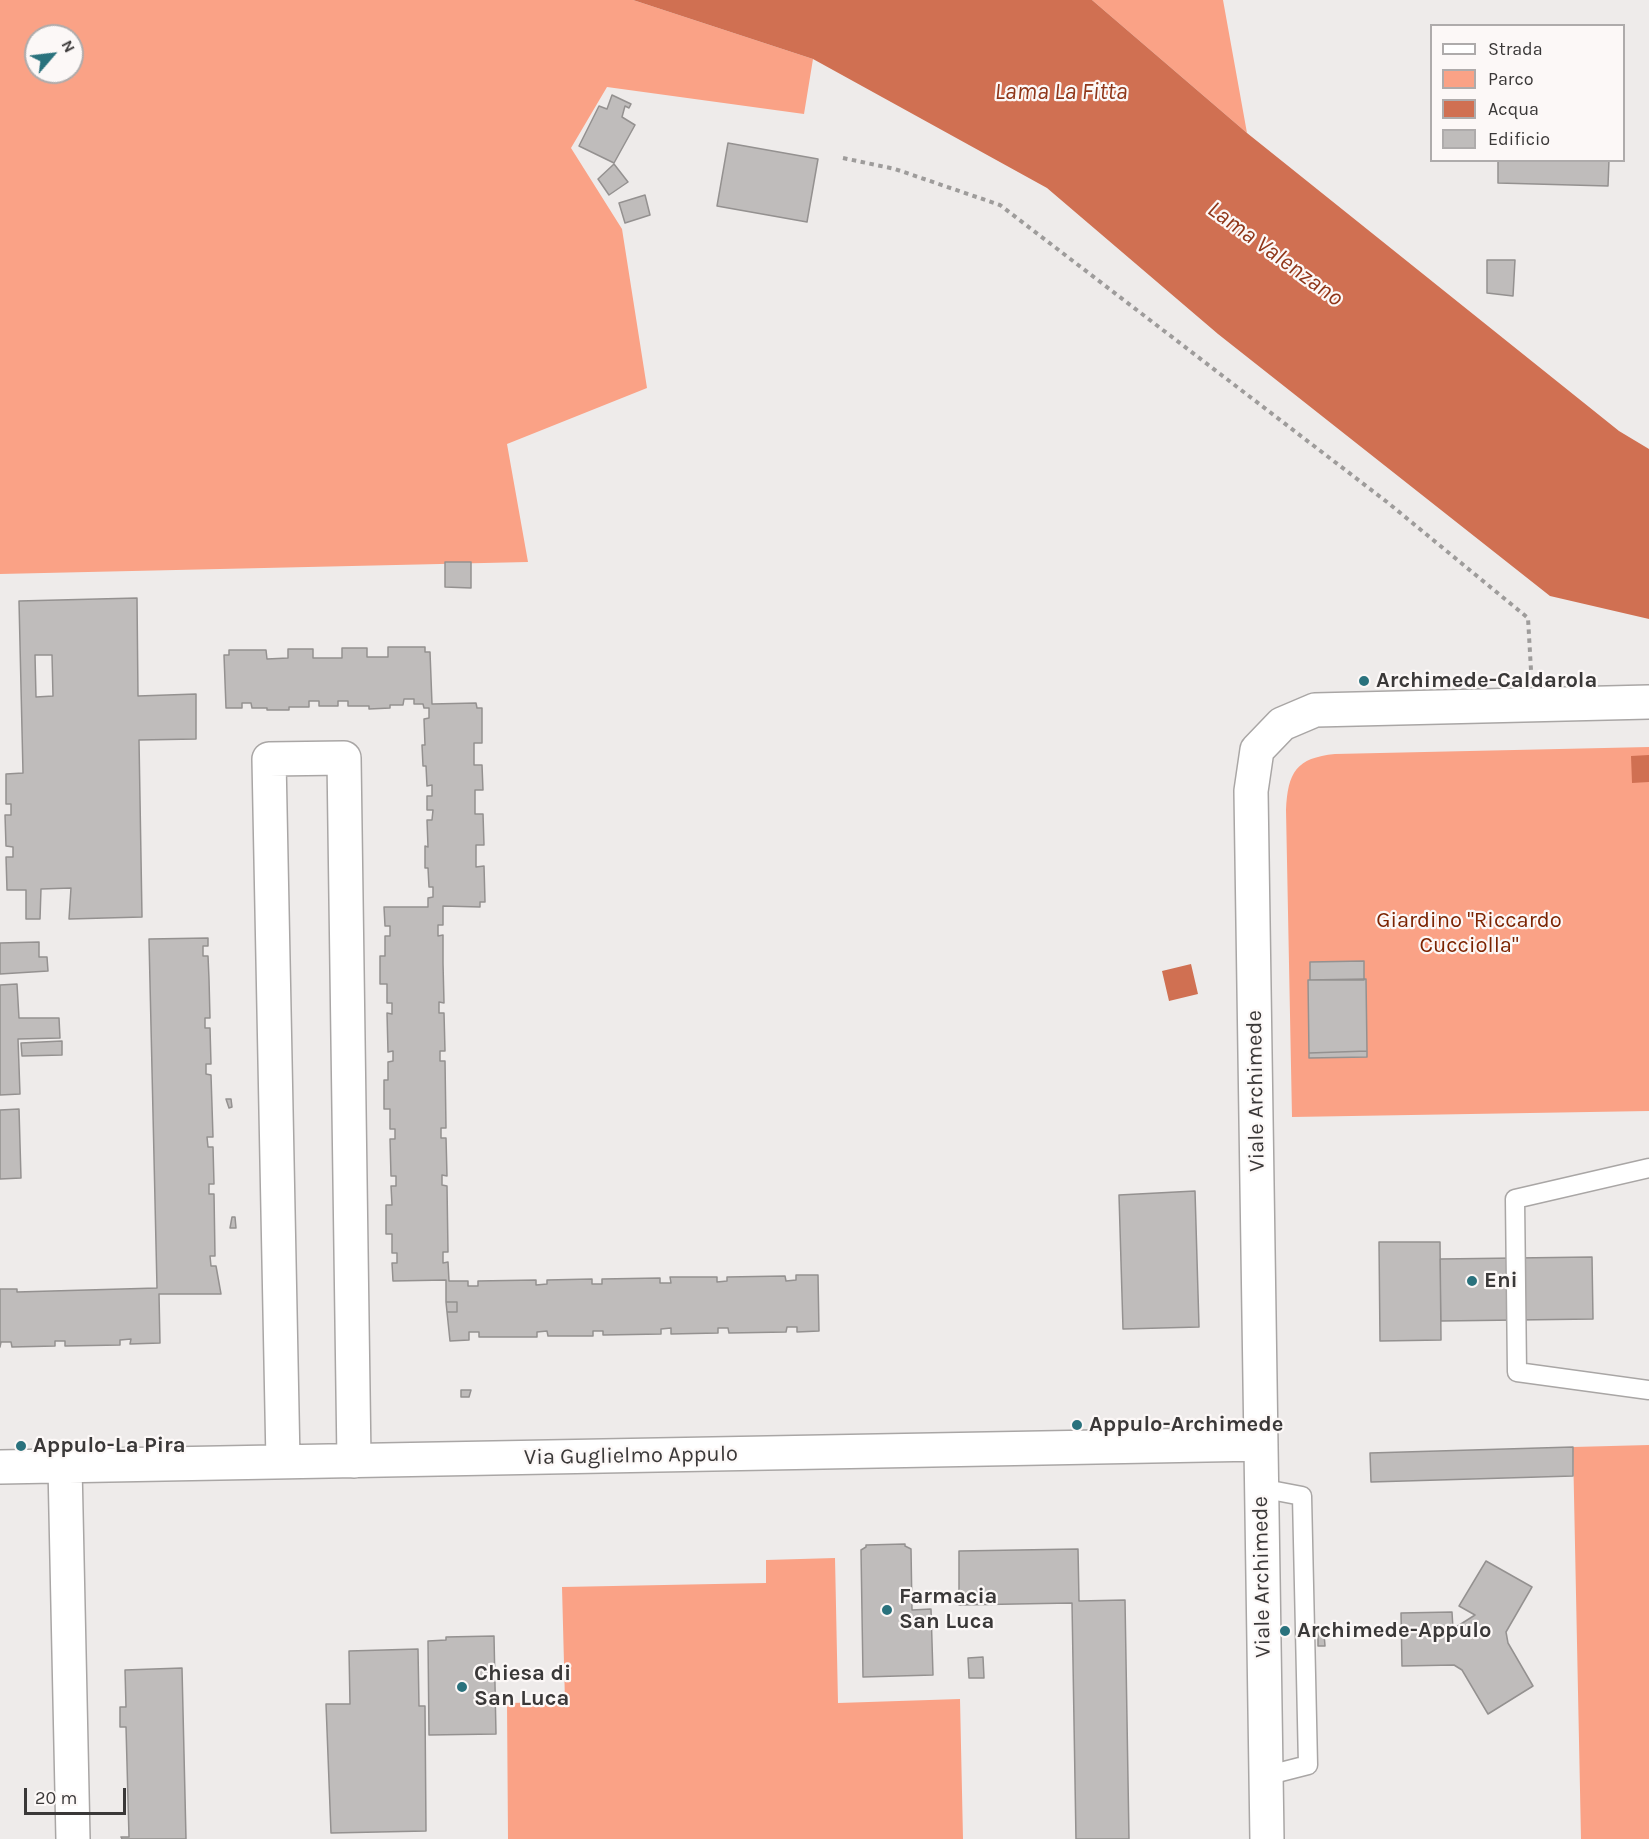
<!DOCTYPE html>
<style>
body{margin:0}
#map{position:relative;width:1649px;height:1839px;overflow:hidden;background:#eeebea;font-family:Karla,sans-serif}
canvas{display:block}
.legend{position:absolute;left:1430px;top:24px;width:195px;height:138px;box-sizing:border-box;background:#fcf8f7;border:2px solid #aeabab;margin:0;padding:8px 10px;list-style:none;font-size:18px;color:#3a3838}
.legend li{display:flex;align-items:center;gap:12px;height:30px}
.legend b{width:30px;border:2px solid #aeabab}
.north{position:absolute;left:24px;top:24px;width:60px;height:60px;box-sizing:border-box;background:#fcf8f7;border:2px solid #aeabab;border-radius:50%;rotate:62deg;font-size:16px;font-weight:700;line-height:24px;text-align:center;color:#3a3838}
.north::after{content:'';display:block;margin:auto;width:21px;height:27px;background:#2a727d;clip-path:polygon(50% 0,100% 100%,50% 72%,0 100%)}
.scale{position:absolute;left:24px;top:1788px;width:102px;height:27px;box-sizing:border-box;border:3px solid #3a3838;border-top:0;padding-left:8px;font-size:18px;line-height:21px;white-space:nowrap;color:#3a3838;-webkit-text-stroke:4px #fcf8f7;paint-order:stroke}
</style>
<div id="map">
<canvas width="1649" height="1839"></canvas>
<ul class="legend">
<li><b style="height:8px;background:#fff"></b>Strada</li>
<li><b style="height:16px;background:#faa286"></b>Parco</li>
<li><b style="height:16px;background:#d07052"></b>Acqua</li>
<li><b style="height:16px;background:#bfbcbb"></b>Edificio</li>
</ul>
<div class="north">N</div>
<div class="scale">20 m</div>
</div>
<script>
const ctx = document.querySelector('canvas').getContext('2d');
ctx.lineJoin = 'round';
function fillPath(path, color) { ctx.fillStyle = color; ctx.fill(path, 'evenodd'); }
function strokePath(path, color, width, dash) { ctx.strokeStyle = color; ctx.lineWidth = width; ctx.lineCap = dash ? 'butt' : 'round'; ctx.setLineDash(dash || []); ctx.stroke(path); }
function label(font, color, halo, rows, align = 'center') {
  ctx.font = font + ' Karla,sans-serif'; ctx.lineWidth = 4.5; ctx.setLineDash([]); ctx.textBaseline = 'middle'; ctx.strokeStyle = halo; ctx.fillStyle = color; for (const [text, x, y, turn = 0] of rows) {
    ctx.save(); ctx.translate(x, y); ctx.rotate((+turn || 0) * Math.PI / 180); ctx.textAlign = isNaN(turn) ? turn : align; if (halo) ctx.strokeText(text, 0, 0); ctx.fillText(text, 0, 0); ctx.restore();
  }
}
fillPath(new Path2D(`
 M 0,0 L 633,0 L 813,59 L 804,114 L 607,87 L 571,148 L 622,229 L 647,388 L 507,444 L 528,562 L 0,574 ZM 36,36 L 72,36 L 72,72 L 36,72 Z
 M 1092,0 L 1223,0 L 1247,133 Z
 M 1649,747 L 1649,1111 L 1292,1117 L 1286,810 C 1288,772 1296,758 1335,754 Z
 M 1649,1445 L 1649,1839 L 1581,1839 L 1573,1447 Z
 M 835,1558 L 838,1703 L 960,1699 L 963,1839 L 508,1839 L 507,1703 L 565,1702 L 562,1587 L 766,1583 L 766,1560 Z`), '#faa286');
fillPath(new Path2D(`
 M 633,0 L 1092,0 L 1247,133 L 1619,431 L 1649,449 L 1649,619 L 1550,596 L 1218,334 L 1047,188 L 813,59 Z
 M 1649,755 L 1649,782 L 1632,783 L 1631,756 Z
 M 1191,964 L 1198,994 L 1169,1001 L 1162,971 Z`), '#d07052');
const building = new Path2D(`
 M 612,95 L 631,104 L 629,108 L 625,106 L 622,117 L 635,125 L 614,163 L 579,146 L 599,106 L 607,109 Z
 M 728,143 L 818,159 L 807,222 L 717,206 Z
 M 1498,160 L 1609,160 L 1608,186 L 1498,183 Z
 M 614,164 L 628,182 L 609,195 L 598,179 Z
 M 645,195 L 650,215 L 625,223 L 619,203 Z
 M 1487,260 L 1515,260 L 1513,296 L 1487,293 Z
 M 445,562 L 471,562 L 471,588 L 445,587 Z
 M 137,598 L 138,696 L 196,694 L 196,739 L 139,740 L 142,917 L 69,919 L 71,888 L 41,889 L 40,919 L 26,919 L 26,890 L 7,890 L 6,857 L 13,857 L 13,847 L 6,846 L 5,815 L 11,815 L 11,804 L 6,804 L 6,774 L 23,773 L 19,601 ZM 35,655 L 52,655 L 53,696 L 36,697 Z
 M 388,647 L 425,647 L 425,652 L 430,652 L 432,704 L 476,703 L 477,708 L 482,708 L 482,743 L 474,743 L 474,765 L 482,765 L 483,790 L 475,790 L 475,814 L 483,814 L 484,845 L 476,845 L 476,867 L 484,866 L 485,902 L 480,902 L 480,907 L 443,906 L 443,925 L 438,925 L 438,936 L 443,935 L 443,963 L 444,1003 L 439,1002 L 439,1013 L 444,1013 L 445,1051 L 440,1051 L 440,1061 L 445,1061 L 446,1128 L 441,1128 L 441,1138 L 446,1138 L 447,1176 L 442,1175 L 442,1185 L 447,1186 L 448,1252 L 443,1252 L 443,1263 L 448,1262 L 449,1281 L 468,1281 L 468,1286 L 478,1286 L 478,1281 L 536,1280 L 536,1285 L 547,1284 L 547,1280 L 592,1279 L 592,1284 L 602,1284 L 602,1279 L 660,1278 L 660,1283 L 671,1283 L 670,1277 L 717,1277 L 717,1282 L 727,1281 L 727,1277 L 785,1276 L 786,1281 L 796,1280 L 796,1275 L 818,1275 L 819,1331 L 797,1332 L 797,1327 L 787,1327 L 786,1332 L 729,1333 L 728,1328 L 718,1328 L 718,1333 L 671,1334 L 671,1328 L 661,1329 L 661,1334 L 603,1335 L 603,1331 L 593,1331 L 593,1336 L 548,1336 L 547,1331 L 537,1332 L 537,1337 L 479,1337 L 479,1332 L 469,1332 L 469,1340 L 450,1341 L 447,1312 L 457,1312 L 457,1302 L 446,1302 L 446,1280 L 393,1281 L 392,1263 L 397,1263 L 397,1253 L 392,1253 L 392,1234 L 386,1234 L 386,1205 L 392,1205 L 391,1186 L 396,1186 L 396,1176 L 391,1176 L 390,1139 L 395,1139 L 395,1129 L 390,1129 L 390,1109 L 384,1109 L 384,1080 L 388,1080 L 388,1062 L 393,1061 L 393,1051 L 388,1052 L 387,1013 L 392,1014 L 392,1003 L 387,1003 L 387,984 L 380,984 L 380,956 L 385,956 L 385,936 L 390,936 L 390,926 L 385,926 L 384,907 L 428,907 L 428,898 L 433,897 L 433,887 L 429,887 L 428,868 L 425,868 L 425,846 L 428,847 L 427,820 L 432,820 L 433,810 L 427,810 L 427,796 L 432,796 L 432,785 L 427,786 L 426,766 L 423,766 L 422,745 L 425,745 L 424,719 L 429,718 L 429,708 L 424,708 L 423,704 L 414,704 L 414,699 L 404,699 L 403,705 L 390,705 L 390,708 L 369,709 L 369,706 L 348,706 L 348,701 L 338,701 L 338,706 L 319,706 L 319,701 L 309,701 L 309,707 L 289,707 L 289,710 L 267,710 L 267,708 L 252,708 L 251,703 L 242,703 L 242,708 L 226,708 L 224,655 L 229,655 L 229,650 L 266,650 L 267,659 L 288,658 L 288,649 L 313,649 L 313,658 L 342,658 L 342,648 L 367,648 L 367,657 L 388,657 Z
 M 208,938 L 208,946 L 203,946 L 203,956 L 208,956 L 209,979 L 210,1018 L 205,1018 L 205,1028 L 210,1028 L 211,1064 L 206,1064 L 206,1074 L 211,1075 L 213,1137 L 207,1137 L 208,1147 L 213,1147 L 214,1184 L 209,1184 L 209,1194 L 214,1194 L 215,1256 L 210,1256 L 211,1266 L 216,1266 L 221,1294 L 159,1294 L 160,1343 L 130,1344 L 131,1339 L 120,1340 L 120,1345 L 65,1346 L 65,1341 L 55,1341 L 55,1346 L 12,1347 L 11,1342 L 1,1342 L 0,1347 L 0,1289 L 17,1289 L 17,1292 L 157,1288 L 149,939 Z
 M 39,942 L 39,957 L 47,957 L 48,971 L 0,974 L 0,943 Z
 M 1364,961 L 1364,980 L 1310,980 L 1310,962 Z
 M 1366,979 L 1367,1051 L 1309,1053 L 1308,980 Z
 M 17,984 L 19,1018 L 59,1018 L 60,1038 L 18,1039 L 20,1094 L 0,1095 L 0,985 Z
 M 62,1041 L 62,1055 L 22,1056 L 21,1043 Z
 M 1367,1051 L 1367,1057 L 1309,1058 L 1309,1053 Z
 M 226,1099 L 231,1099 L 232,1107 L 229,1108 Z
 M 19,1109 L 21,1178 L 0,1179 L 0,1110 Z
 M 1195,1191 L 1199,1327 L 1123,1329 L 1119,1195 Z
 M 232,1217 L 235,1217 L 236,1228 L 230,1228 Z
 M 1379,1242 L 1440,1242 L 1441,1340 L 1380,1341 Z
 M 1592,1257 L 1593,1319 L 1441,1321 L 1440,1259 Z
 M 446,1302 L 457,1302 L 457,1312 L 447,1312 Z
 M 461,1390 L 471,1390 L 469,1397 L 461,1397 Z
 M 1573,1447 L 1573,1476 L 1371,1482 L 1370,1453 Z
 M 905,1544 L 905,1546 L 911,1549 L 912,1610 L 931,1609 L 933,1675 L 863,1677 L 861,1550 L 866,1547 L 866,1545 Z
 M 1078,1549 L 1079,1601 L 1125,1600 L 1129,1839 L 1076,1839 L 1072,1603 L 959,1605 L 959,1551 Z
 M 1486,1561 L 1532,1587 L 1506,1632 L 1508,1643 L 1533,1686 L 1488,1714 L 1462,1670 L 1454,1665 L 1402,1666 L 1401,1613 L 1452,1612 L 1453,1629 L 1475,1615 L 1459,1606 Z
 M 1318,1633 L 1324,1633 L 1325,1646 L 1318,1646 Z
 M 494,1636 L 496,1734 L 429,1735 L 428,1641 L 446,1640 L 446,1637 Z
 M 418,1649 L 419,1706 L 425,1706 L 426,1831 L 331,1833 L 326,1704 L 350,1704 L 349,1651 Z
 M 983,1657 L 984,1678 L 969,1678 L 968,1658 Z
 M 182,1668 L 186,1839 L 122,1839 L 121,1837 L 129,1837 L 126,1727 L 120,1727 L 120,1707 L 126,1707 L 125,1670 Z`);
fillPath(building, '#bfbcbb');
strokePath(building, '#949190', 1.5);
const service = new Path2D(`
 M 1649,1168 L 1515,1199 L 1517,1372 L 1649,1390
 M 1260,1488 L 1302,1496 L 1308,1765 L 1265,1776`);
const minor = new Path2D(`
 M 283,1462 L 269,759 L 344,758 L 354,1461
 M 65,1466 L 73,1839
 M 0,1467 L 1261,1444
 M 1267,1839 L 1251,791 L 1257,750 L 1282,724 L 1315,710 L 1649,702`);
strokePath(service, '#a9a6a5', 21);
strokePath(minor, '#a9a6a5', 36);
strokePath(new Path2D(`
 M 843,158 L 895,169 L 1000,205 L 1387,502 L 1528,618 L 1531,670`), '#9e9c9b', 4, [4.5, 4.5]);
strokePath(service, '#fff', 18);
strokePath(minor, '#fff', 33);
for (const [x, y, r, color] of [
 [1364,681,6,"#2a727d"],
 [1472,1281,6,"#2a727d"],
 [1077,1425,6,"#2a727d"],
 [21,1446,6,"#2a727d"],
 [887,1610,6,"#2a727d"],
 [1285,1631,6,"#2a727d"],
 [462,1687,6,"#2a727d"]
]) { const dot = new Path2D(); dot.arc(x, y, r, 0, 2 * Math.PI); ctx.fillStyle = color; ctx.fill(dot); strokePath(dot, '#fcf8f7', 2); }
label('bold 22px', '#3a3838', '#fcf8f7', [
 ["Archimede-Caldarola",1376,681],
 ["Eni",1484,1281],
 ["Appulo-Archimede",1089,1425],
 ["Appulo-La Pira",33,1446],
 ["Farmacia",899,1597],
 ["San Luca",899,1622],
 ["Archimede-Appulo",1297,1631],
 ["Chiesa di",474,1674],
 ["San Luca",474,1699]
], 'left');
label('22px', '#7b2402', '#fcf8f7', [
 ["Giardino \"Riccardo",1469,921],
 ["Cucciolla\"",1469,946]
]);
label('22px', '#3a3838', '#fcf8f7', [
 ["Viale Archimede",1256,1091,-91],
 ["Via Guglielmo Appulo",631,1456,-1],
 ["Viale Archimede",1262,1577,-91]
]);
label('italic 24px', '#8f3619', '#fcf8f7', [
 ["Lama La Fitta",1061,92],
 ["Lama Valenzano",1275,254,36]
]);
</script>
